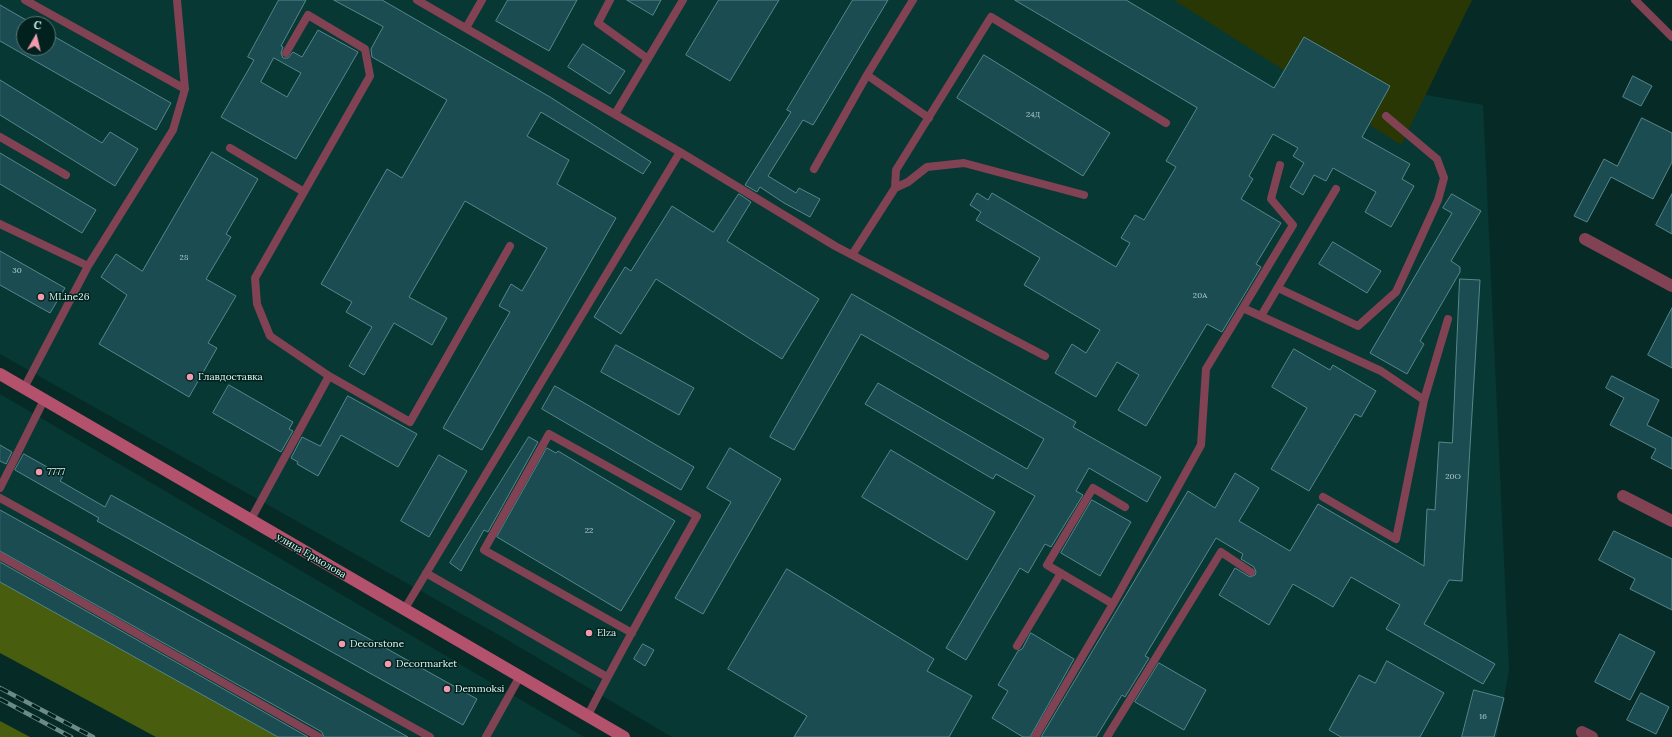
<!DOCTYPE html>
<meta charset="utf-8">
<style>
body{margin:0}
#map{position:relative;width:1672px;height:737px;overflow:hidden;background:#062b27;font-family:Lora,serif}
canvas{display:block}
.north{position:absolute;left:16px;top:16px;width:40px;height:40px;box-sizing:border-box;background:#00211d;border:1px solid #597672;border-radius:50%;rotate:8deg;font-size:11px;font-weight:700;line-height:16px;text-align:center;color:#def6f2}
.north::after{content:'';display:block;margin:auto;width:14px;height:18px;background:#f29aae;clip-path:polygon(50% 0,100% 100%,50% 72%,0 100%)}
</style>
<div id="map">
<canvas width="1672" height="737"></canvas>
<div class="north">С</div>
</div>
<script>
const ctx = document.querySelector('canvas').getContext('2d');
ctx.lineJoin = 'round';
function fillPath(path, color) { ctx.fillStyle = color; ctx.fill(path, 'evenodd'); }
function strokePath(path, color, width, dash) { ctx.strokeStyle = color; ctx.lineWidth = width; ctx.lineCap = dash ? 'butt' : 'round'; ctx.setLineDash(dash || []); ctx.stroke(path); }
function label(font, color, halo, rows, align = 'center') {
  ctx.font = font + ' Lora,serif'; ctx.lineWidth = 3; ctx.setLineDash([]); ctx.textBaseline = 'middle'; ctx.strokeStyle = halo; ctx.fillStyle = color; for (const [text, x, y, turn = 0] of rows) {
    ctx.save(); ctx.translate(x, y); ctx.rotate((+turn || 0) * Math.PI / 180); ctx.textAlign = isNaN(turn) ? turn : align; if (halo) ctx.strokeText(text, 0, 0); ctx.fillText(text, 0, 0); ctx.restore();
  }
}
fillPath(new Path2D(`
 M 0,0 L 1238,0 L 1426,95 L 1483,105 L 1509,670 L 1497,737 L 672,737 L 499,635 L 0,354 ZM 24,24 L 48,24 L 48,48 L 24,48 Z
 M 0,394 L 584,737 L 278,737 L 0,582 Z`), '#083834');
fillPath(new Path2D(`
 M 1174,0 L 1472,0 L 1401,145 Z`), '#283704');
fillPath(new Path2D(`
 M 0,582 L 278,737 L 156,737 L 0,653 Z
 M 0,721 L 30,737 L 0,737 Z`), '#485e0e');
const building = new Path2D(`
 M 279,0 L 306,0 L 281,46 L 283,47 L 281,53 L 283,58 L 288,58 L 293,52 L 302,57 L 318,30 L 358,52 L 296,159 L 221,117 L 254,60 L 248,57 ZM 274,58 L 301,73 L 287,97 L 261,82 Z
 M 334,0 L 382,0 L 550,97 L 651,162 L 643,174 L 541,112 L 527,136 L 569,160 L 557,184 L 616,218 L 482,450 L 443,428 L 510,312 L 499,306 L 511,284 L 522,291 L 547,248 L 465,201 L 409,297 L 447,318 L 432,345 L 394,323 L 364,375 L 349,366 L 372,327 L 346,312 L 352,302 L 321,284 L 387,169 L 402,178 L 447,100 L 372,57 L 371,49 L 383,27 Z
 M 508,0 L 577,0 L 549,51 L 496,21 Z
 M 627,0 L 661,0 L 653,15 Z
 M 719,0 L 779,0 L 730,81 L 686,55 Z
 M 853,0 L 888,0 L 813,125 L 803,120 L 768,176 L 796,193 L 799,188 L 820,199 L 810,217 L 784,203 L 760,187 L 757,192 L 745,185 L 791,112 L 787,110 Z
 M 1015,0 L 1126,0 L 1274,88 L 1304,37 L 1390,86 L 1362,137 L 1410,164 L 1402,179 L 1414,186 L 1391,227 L 1365,212 L 1376,192 L 1333,168 L 1326,181 L 1314,175 L 1303,195 L 1290,187 L 1304,163 L 1293,156 L 1298,148 L 1273,134 L 1249,176 L 1253,179 L 1241,199 L 1281,223 L 1256,264 L 1261,267 L 1222,332 L 1207,324 L 1146,426 L 1118,410 L 1139,375 L 1117,362 L 1096,397 L 1055,373 L 1072,344 L 1086,353 L 1100,330 L 1024,285 L 1040,258 L 976,220 L 981,212 L 970,205 L 977,193 L 988,200 L 992,193 L 1116,267 L 1130,243 L 1121,238 L 1135,215 L 1144,220 L 1176,167 L 1166,161 L 1197,108 Z
 M 0,5 L 33,24 L 24,24 L 24,48 L 48,48 L 48,33 L 171,103 L 156,130 L 0,41 Z
 M 583,44 L 625,71 L 610,94 L 568,67 Z
 M 984,55 L 1110,133 L 1083,176 L 957,98 Z
 M 1633,76 L 1652,86 L 1641,106 L 1623,97 Z
 M 0,80 L 102,143 L 110,132 L 138,149 L 115,186 L 0,115 Z
 M 1642,118 L 1672,133 L 1672,162 L 1653,199 L 1611,177 L 1587,222 L 1574,216 L 1604,159 L 1617,166 Z
 M 212,152 L 258,179 L 226,234 L 231,237 L 206,279 L 236,296 L 208,343 L 217,348 L 189,397 L 99,344 L 127,295 L 101,277 L 116,254 L 142,271 Z
 M 0,153 L 96,210 L 82,233 L 0,184 Z
 M 739,194 L 751,202 L 727,241 L 819,299 L 782,359 L 656,279 L 621,334 L 594,317 L 625,267 L 631,271 L 672,206 L 713,232 Z
 M 1452,194 L 1481,211 L 1451,261 L 1460,267 L 1460,272 L 1420,341 L 1424,344 L 1407,374 L 1370,353 L 1452,213 L 1443,208 Z
 M 1672,194 L 1672,234 L 1656,225 Z
 M 1333,242 L 1381,271 L 1367,293 L 1319,264 Z
 M 0,251 L 65,288 L 50,313 L 0,285 Z
 M 1460,279 L 1480,280 L 1462,581 L 1449,580 L 1424,624 L 1495,664 L 1483,684 L 1386,629 L 1400,605 L 1351,577 L 1333,607 L 1293,584 L 1269,625 L 1219,595 L 1235,568 L 1250,577 L 1255,575 L 1256,572 L 1254,567 L 1241,559 L 1243,554 L 1216,538 L 1145,656 L 1149,658 L 1125,697 L 1122,695 L 1096,737 L 1041,737 L 1188,491 L 1215,508 L 1235,473 L 1259,488 L 1239,521 L 1290,551 L 1318,504 L 1424,566 L 1427,509 L 1435,510 L 1439,442 L 1452,443 Z
 M 852,294 L 1076,422 L 1073,427 L 1161,477 L 1147,502 L 1089,468 L 1076,491 L 1083,495 L 1051,547 L 1045,544 L 1028,573 L 1020,568 L 966,660 L 946,648 L 1035,496 L 996,474 L 993,479 L 865,404 L 878,383 L 1027,469 L 1044,439 L 861,334 L 794,450 L 770,437 Z
 M 1672,308 L 1672,368 L 1648,355 Z
 M 616,345 L 694,388 L 679,415 L 601,372 Z
 M 1294,349 L 1330,370 L 1333,365 L 1376,391 L 1361,417 L 1355,414 L 1309,491 L 1271,469 L 1307,408 L 1272,387 Z
 M 1612,376 L 1659,400 L 1647,425 L 1672,438 L 1672,469 L 1651,458 L 1656,449 L 1610,425 L 1624,398 L 1606,388 Z
 M 229,385 L 293,422 L 289,429 L 293,431 L 281,452 L 213,413 Z
 M 555,386 L 694,467 L 681,490 L 542,409 Z
 M 348,396 L 417,434 L 398,467 L 341,435 L 318,476 L 297,464 L 298,462 L 291,458 L 302,437 L 320,446 Z
 M 529,437 L 538,442 L 488,532 L 484,530 L 461,571 L 450,563 Z
 M 0,445 L 12,452 L 6,464 L 0,461 Z
 M 547,448 L 556,453 L 558,451 L 675,521 L 621,611 L 497,537 Z
 M 730,448 L 781,479 L 703,614 L 675,598 L 731,502 L 707,488 Z
 M 891,450 L 995,512 L 967,560 L 862,497 Z
 M 24,454 L 63,476 L 60,481 L 105,507 L 111,495 L 477,699 L 463,725 L 97,521 L 99,518 L 15,470 Z
 M 439,455 L 467,471 L 429,537 L 401,521 Z
 M 1092,500 L 1131,522 L 1100,576 L 1061,553 Z
 M 0,510 L 408,737 L 324,737 L 322,732 L 0,551 Z
 M 1614,531 L 1672,559 L 1672,610 L 1630,589 L 1635,579 L 1599,560 Z
 M 0,562 L 308,737 L 278,737 L 0,582 Z
 M 787,569 L 934,659 L 927,671 L 972,696 L 949,737 L 794,737 L 807,716 L 728,669 Z
 M 1031,633 L 1074,659 L 1030,737 L 1023,737 L 992,718 L 1008,691 L 998,685 L 1018,651 L 1022,649 Z
 M 1620,634 L 1655,652 L 1630,700 L 1595,682 Z
 M 643,644 L 654,650 L 645,666 L 634,659 Z
 M 1387,661 L 1444,693 L 1420,737 L 1341,737 L 1329,730 L 1359,675 L 1375,683 Z
 M 1159,663 L 1206,690 L 1184,730 L 1135,702 Z
 M 1474,690 L 1504,698 L 1494,737 L 1462,737 Z
 M 1641,693 L 1669,707 L 1656,734 L 1627,720 Z`);
fillPath(building, '#1b4c52');
strokePath(building, '#57868b', 1);
strokePath(new Path2D(`
 M 25,0 L 185,89
 M 417,0 L 680,152
 M 610,0 L 598,23 L 648,59
 M 1635,0 L 1672,37
 M 466,28 L 482,0
 M 867,75 L 929,118
 M 615,114 L 683,0
 M 0,137 L 66,175
 M 230,148 L 304,192
 M 814,169 L 867,75 L 913,0
 M 895,188 L 908,182 L 927,167 L 964,163 L 1084,195
 M 0,224 L 88,266
 M 852,255 L 895,188 L 896,170 L 991,17 L 1166,123
 M 1278,288 L 1358,326 L 1396,292 L 1438,200 L 1444,178 L 1437,159 L 1386,116
 M 1243,308 L 1381,371 L 1424,400
 M 1261,316 L 1336,189
 M 329,376 L 410,422 L 510,246
 M 24,388 L 88,266 L 173,130 L 185,89 L 177,0
 M 0,488 L 44,400
 M 1323,497 L 1396,539 L 1424,400 L 1448,319
 M 0,498 L 430,737
 M 250,521 L 329,376 L 270,336 L 257,304 L 255,278 L 370,76 L 365,49 L 308,15 L 286,53
 M 0,556 L 319,737
 M 426,573 L 607,677
 M 1113,604 L 1047,565 L 1093,488 L 1125,507
 M 404,610 L 680,152 L 835,246 L 1045,356
 M 1017,646 L 1061,573
 M 588,715 C 622,648 660,582 697,516 L 549,434 L 484,550 L 632,633
 M 486,737 L 520,676
 M 1035,737 L 1113,604 L 1201,445 L 1206,369 L 1293,225 L 1271,199 L 1280,165
 M 1107,737 L 1221,552 L 1251,572`), '#814353', 8);
strokePath(new Path2D(`
 M 1585,239 L 1672,286
 M 1623,496 L 1672,521
 M 1582,732 L 1592,737`), '#814353', 12);
strokePath(new Path2D(`
 M 0,374 L 624,737`), '#b4516c', 12);
const rail = new Path2D(`
 M 0,688 L 93,737
 M 0,699 L 71,737`);
strokePath(rail, '#6c8b87', 4.5);
strokePath(rail, '#00211d', 3, [9]);
for (const [x, y, r, color] of [
 [41,297,4,"#f29aae"],
 [190,377,4,"#f29aae"],
 [39,472,4,"#f29aae"],
 [589,633,4,"#f29aae"],
 [342,644,4,"#f29aae"],
 [388,664,4,"#f29aae"],
 [447,689,4,"#f29aae"]
]) { const dot = new Path2D(); dot.arc(x, y, r, 0, 2 * Math.PI); ctx.fillStyle = color; ctx.fill(dot); strokePath(dot, '#00211d', 1.5); }
label('8px', '#adccca', null, [
 ["24Д",1033,115],
 ["28",184,258],
 ["30",17,271],
 ["20А",1200,296],
 ["20О",1453,477],
 ["22",589,531],
 ["16",1483,717]
]);
label('10px', '#def6f2', '#00211d', [
 ["MLine26",49,297],
 ["Главдоставка",198,377],
 ["7777",47,472],
 ["Elza",597,633],
 ["Decorstone",350,644],
 ["Decormarket",396,664],
 ["Demmoksi",455,689]
], 'left');
label('10px', '#def6f2', '#00211d', [
 ["улица Ермолова",311,556,30]
]);
</script>
